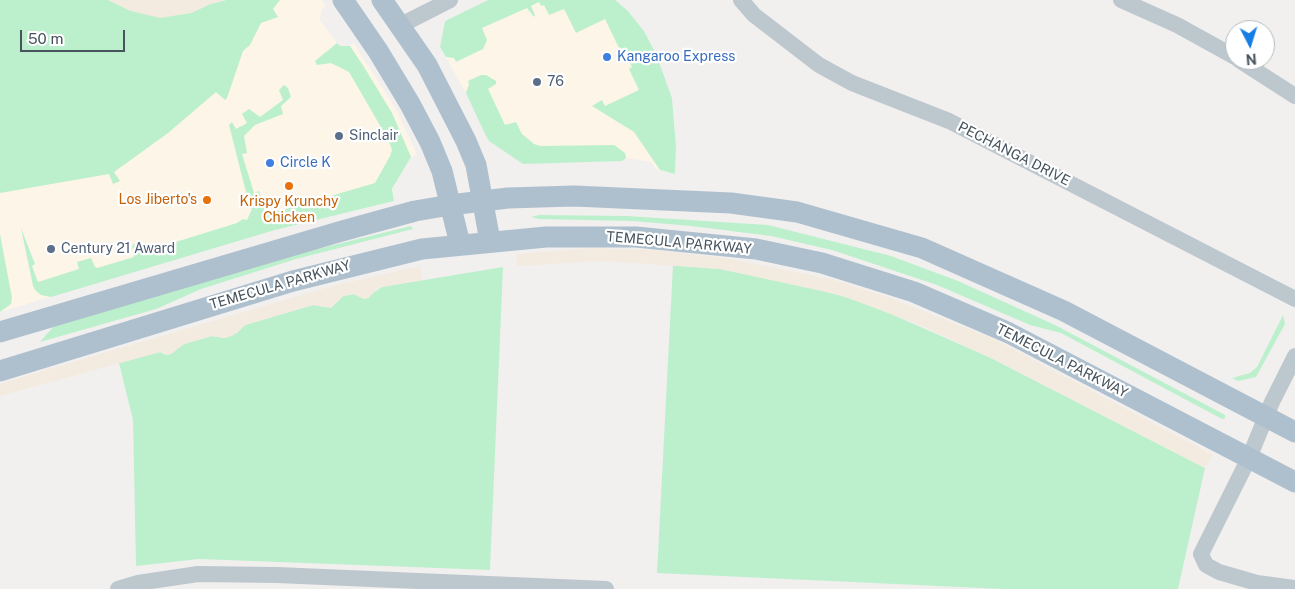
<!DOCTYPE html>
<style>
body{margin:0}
#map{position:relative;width:1295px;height:589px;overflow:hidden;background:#f2efef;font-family:"Public Sans",sans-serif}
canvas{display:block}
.north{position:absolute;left:1225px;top:20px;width:50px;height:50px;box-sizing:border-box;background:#fff;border:1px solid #b5bbbe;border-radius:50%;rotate:175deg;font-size:14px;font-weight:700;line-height:20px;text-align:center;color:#47545d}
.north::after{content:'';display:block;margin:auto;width:18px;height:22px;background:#167ee5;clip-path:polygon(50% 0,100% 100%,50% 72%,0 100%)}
.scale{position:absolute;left:20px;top:30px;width:105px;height:22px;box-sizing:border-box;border:2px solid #47545d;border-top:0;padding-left:6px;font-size:15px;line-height:18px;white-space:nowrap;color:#47545d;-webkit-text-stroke:4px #fff;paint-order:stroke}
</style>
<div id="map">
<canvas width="1295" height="589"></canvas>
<div class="north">N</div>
<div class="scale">50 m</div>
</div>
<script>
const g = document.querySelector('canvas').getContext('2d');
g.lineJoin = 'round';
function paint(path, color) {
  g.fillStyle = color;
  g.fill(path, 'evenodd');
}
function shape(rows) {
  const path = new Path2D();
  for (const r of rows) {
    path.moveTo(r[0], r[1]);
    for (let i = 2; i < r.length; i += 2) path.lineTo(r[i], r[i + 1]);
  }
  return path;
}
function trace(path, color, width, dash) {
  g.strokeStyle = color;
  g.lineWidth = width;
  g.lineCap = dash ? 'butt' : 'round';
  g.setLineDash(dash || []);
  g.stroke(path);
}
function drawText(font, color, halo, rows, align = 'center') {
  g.font = font + ' "Public Sans",sans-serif';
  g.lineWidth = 4.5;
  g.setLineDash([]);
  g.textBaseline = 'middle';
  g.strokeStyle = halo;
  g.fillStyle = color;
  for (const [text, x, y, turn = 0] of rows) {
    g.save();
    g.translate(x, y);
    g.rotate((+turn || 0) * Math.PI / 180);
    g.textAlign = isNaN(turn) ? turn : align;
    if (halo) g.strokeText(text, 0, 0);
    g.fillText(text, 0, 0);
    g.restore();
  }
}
const commercial = shape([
 [240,0,321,0,326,6,321,10,320,20,339,46,350,46,354,44,397,111,417,155,411,157,393,189,394,201,275,230,0,312,0,176],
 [488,0,615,0,628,11,644,31,656,54,672,98,676,147,675,174,656,169,651,162,626,158,622,161,607,161,485,134,476,111,440,47,445,21]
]);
const green = shape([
 [0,0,108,0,131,11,191,13,210,4,226,0,280,0,273,9,278,17,261,23,250,45,243,51,227,98,225,100,216,92,168,133,114,172,120,181,113,184,109,174,0,193],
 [488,0,615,0,628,11,644,31,656,54,672,98,676,147,675,174,660,170,634,132,592,106,602,100,605,106,639,90,629,69,632,67,623,48,620,50,605,19,576,33,564,9,549,15,544,5,541,6,539,2,531,6,535,15,534,17,527,8,482,28,487,40,483,49,456,62,454,58,446,57,440,47,445,21],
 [337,43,340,46,350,46,364,67,392,113,411,157,392,189,394,201,275,230,51,297,41,295,36,291,33,286,21,228,35,264,32,266,38,282,79,269,77,262,91,258,95,267,97,268,134,257,132,246,134,244,166,245,237,223,243,219,247,220,252,209,247,206,248,200,229,125,232,122,236,129,247,123,242,114,249,109,260,117,283,100,279,90,284,85,288,88,291,97,281,106,283,114,255,125,244,136,247,153,242,154,254,193,259,191,264,207,268,210,279,211,375,183,390,156,392,150,389,141,349,72,331,63,317,65,315,61],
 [481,75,486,75,496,81,496,84,488,89,505,125,516,122,522,134,534,144,540,146,614,145,625,153,626,158,622,161,523,164,489,141,485,134,466,93,469,84,468,81],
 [539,215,627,216,768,225,891,256,958,281,1055,325,1225,415,1225,418,1222,419,1061,333,1030,325,937,285,832,250,771,236,691,226,633,221,539,219,531,217],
 [411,226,413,229,296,259,201,289,156,309,40,342,53,327,293,255],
 [0,234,12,298,11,304,0,312],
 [673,265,720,269,813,288,866,303,991,358,1205,468,1178,589,1003,589,657,573],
 [503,267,490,570,199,559,136,566,133,420,119,363,160,352,166,355,184,344,212,336,224,338,237,333,245,325,313,305,325,307,335,304,343,296,354,294,364,299,382,287],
 [1283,315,1285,324,1256,377,1238,381,1232,378,1250,373,1257,367]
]);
const sand = shape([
 [109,0,226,0,210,4,191,13,160,18,131,11],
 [591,248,653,250,726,258,834,280,890,298,994,339,1213,455,1205,468,991,358,920,325,840,295,720,269,603,261,517,266,516,254],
 [420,266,422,280,381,287,376,289,369,298,364,299,354,294,343,296,331,308,313,305,245,325,232,336,224,338,212,336,184,344,170,355,160,352,0,396,0,384,39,372,332,286]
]);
const minor = shape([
 [741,0,754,15,819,65,852,83,949,121,1295,299],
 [1121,0,1177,25,1235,57],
 [401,25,450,0],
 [1239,60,1295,96],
 [1295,356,1272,402,1249,458,1201,554,1206,565,1219,572,1257,583,1295,588],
 [118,589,138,583,198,574,277,575,606,589]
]);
const major = shape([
 [343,0,378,51,410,104,430,142,442,171,460,244],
 [382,0,427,65,466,141,476,165,490,241],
 [0,332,342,231,415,211,450,205,508,198,574,196,731,203,797,212,922,248,1064,311,1295,432],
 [0,371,293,281,422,249,546,237,636,237,756,249,822,263,914,292,1009,333,1295,482]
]);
const markers = [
 [607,57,5,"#3f7fe0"],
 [537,82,5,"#5c6f8a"],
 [339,136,5,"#5c6f8a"],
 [270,163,5,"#3f7fe0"],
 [289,186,5,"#e8710a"],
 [207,200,5,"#e8710a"],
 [51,249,5,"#5c6f8a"]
];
const shopNames = [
 ["Kangaroo Express",617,57],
 ["Circle K",280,163]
];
const serviceNames = [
 ["76",547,82],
 ["Sinclair",349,136],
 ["Century 21 Award",61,249]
];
const streetNames = [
 ["PECHANGA DRIVE",1014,154,27],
 ["TEMECULA PARKWAY",679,243,5],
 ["TEMECULA PARKWAY",280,285,-16],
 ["TEMECULA PARKWAY",1062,361,27]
];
const foodNames = [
 ["Los Jiberto's",197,200],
 ["Krispy Krunchy",289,202,"center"],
 ["Chicken",289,218,"center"]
];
paint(commercial, '#fcf5e8');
paint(green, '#bcf0cd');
paint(sand, '#f3ebdf');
trace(minor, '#bdc7ce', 16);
trace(major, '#aec0ce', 21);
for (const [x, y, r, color] of markers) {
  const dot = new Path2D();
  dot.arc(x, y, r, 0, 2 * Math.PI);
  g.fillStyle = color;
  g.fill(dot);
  trace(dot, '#fff', 2);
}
drawText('14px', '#366cbe', '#fff', shopNames, 'left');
drawText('14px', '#4e5e75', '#fff', serviceNames, 'left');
drawText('14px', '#47545d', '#fff', streetNames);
drawText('14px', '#c56008', '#fff', foodNames, 'right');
</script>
